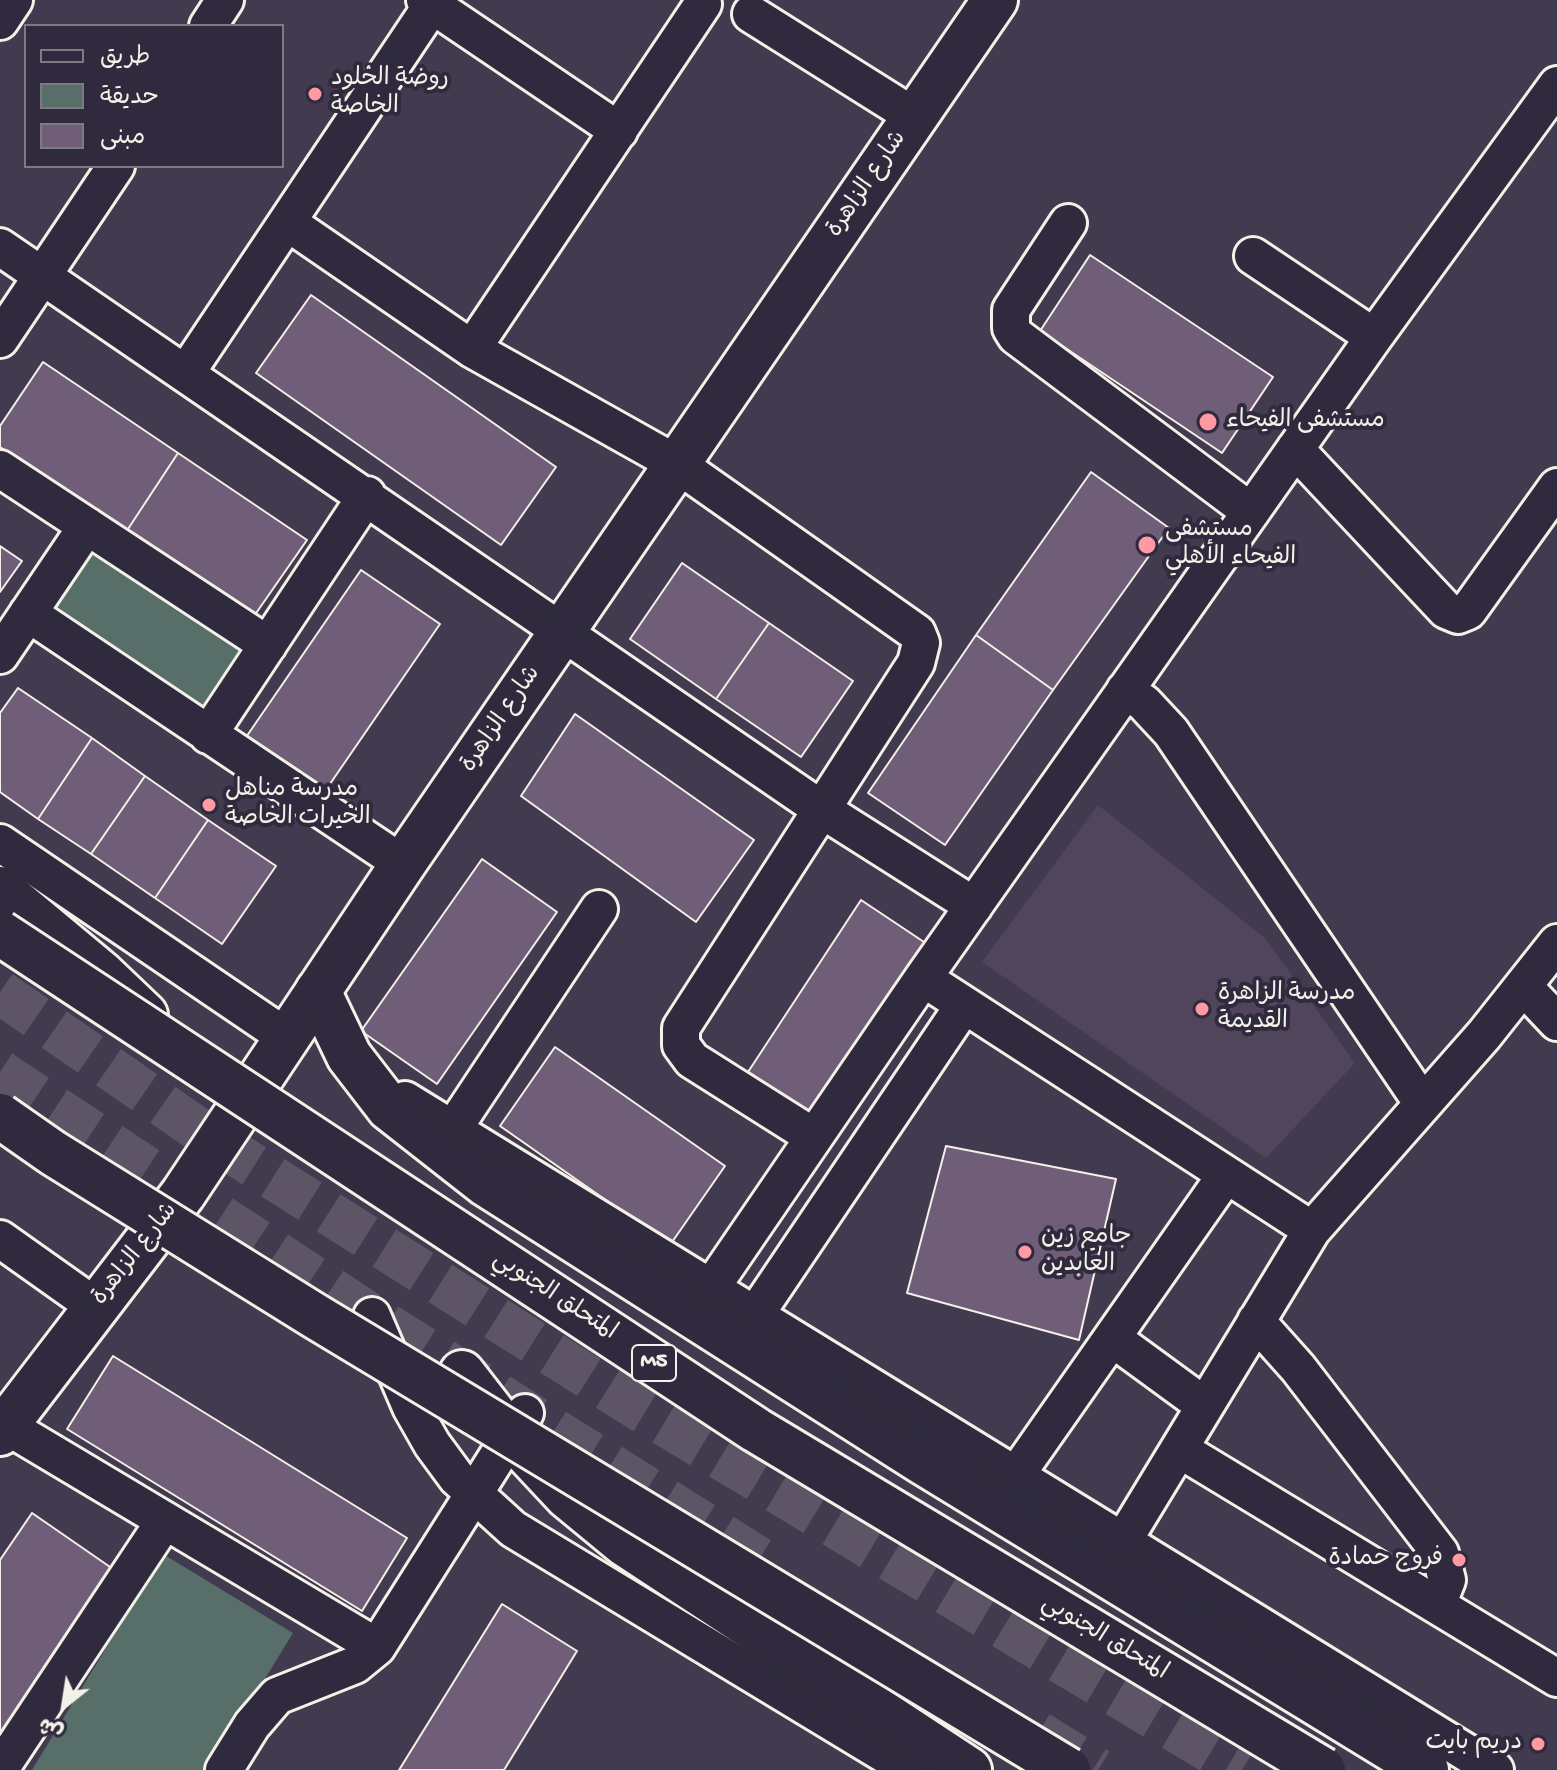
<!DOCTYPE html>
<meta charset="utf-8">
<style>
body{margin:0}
#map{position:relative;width:1557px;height:1770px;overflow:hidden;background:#423a4f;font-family:"Gochi Hand","Playpen Sans Arabic",sans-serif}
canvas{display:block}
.legend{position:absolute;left:24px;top:24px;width:260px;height:144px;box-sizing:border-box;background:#2f2a3d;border:2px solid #7e7a81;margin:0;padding:10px 14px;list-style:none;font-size:24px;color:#f4f1e8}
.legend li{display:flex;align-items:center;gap:16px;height:40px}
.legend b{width:40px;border:2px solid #7e7a81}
.north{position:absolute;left:24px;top:1666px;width:80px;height:80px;-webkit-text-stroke:6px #2f2a3d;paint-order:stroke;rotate:210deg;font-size:22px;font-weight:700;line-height:32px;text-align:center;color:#f4f1e8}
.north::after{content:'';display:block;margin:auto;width:28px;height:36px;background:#f4f1e8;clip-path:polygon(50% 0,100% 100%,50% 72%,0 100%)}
</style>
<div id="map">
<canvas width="1557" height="1770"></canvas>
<ul class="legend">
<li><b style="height:10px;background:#2f2a3d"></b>طريق</li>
<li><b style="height:22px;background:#586e69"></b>حديقة</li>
<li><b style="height:22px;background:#705e78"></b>مبنى</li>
</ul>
<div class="north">ش</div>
</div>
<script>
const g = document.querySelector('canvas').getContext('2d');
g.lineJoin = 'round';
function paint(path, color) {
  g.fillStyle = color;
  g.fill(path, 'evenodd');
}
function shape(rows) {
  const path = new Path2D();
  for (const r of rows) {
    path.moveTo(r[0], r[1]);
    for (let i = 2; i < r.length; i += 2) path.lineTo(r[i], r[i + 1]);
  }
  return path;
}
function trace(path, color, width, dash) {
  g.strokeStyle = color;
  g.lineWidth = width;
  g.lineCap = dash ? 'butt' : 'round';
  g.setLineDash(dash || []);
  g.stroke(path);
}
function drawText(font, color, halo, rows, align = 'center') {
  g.font = font + ' "Gochi Hand","Playpen Sans Arabic",sans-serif';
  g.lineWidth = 8;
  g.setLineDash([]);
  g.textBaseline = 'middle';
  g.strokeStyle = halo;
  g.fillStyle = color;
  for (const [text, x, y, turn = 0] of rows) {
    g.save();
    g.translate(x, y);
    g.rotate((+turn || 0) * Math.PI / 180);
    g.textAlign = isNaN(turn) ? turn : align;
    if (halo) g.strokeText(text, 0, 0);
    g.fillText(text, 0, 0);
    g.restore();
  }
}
const built = shape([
 [1098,805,1265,938,1355,1063,1266,1158,982,962]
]);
const green = shape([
 [98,546,251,648,206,716,53,614],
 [163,1554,293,1633,209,1770,32,1770]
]);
const building = shape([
 [1090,255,1273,377,1222,453,1040,331,1090,255],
 [311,295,556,467,501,545,256,373,311,295],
 [43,362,178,453,126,532,0,447,0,426,43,362],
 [178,453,307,540,252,619,126,532,178,453],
 [1091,472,1169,528,1053,690,976,635,1091,472],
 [0,546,22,561,0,592,0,546],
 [682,563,769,623,716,699,630,639,682,563],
 [361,570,440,624,321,797,242,743,361,570],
 [769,623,853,681,801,757,716,699,769,623],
 [976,635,1053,690,945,845,868,793,976,635],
 [18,688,92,738,38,819,0,792,0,713,18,688],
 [575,714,754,840,696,922,521,796,575,714],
 [92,738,145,776,91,854,38,819,92,738],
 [145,776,208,820,155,898,91,854,145,776],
 [208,820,276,866,222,944,155,898,208,820],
 [482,859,557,912,437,1084,361,1031,482,859],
 [861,900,927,944,814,1116,748,1072,861,900],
 [555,1047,725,1166,670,1245,500,1126,555,1047],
 [946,1146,1116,1179,1079,1340,907,1293,946,1146],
 [113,1356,407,1538,362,1611,67,1429,113,1356],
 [32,1513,113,1569,0,1734,0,1560,32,1513],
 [502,1604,577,1651,504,1770,399,1770,502,1604]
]);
const majorTunnel = shape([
 [0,992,218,1143,636,1407,1242,1770],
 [0,1072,372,1316,769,1565],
 [1038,1733,1098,1770]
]);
const minor = shape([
 [425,0,619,131],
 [751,14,915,117],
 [0,21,14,0],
 [208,26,225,0],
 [287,222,472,349,677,464,917,633,921,643,916,663,681,1028,681,1045,692,1060,814,1137],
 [1068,223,1011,310,1011,328,1016,336,1251,512],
 [0,247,821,809,974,906],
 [1253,256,1374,337],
 [0,339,116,166],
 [472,349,703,4],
 [186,373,432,5],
 [1295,449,1446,610,1458,615,1468,611,1557,487],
 [0,469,268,645],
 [28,613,403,864],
 [0,655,87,526],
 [1125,690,1144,703,1171,732,1423,1104],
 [208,735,367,495],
 [0,843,286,1037],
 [923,978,1312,1230],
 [1524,987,1557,1022],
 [405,1100,1495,1770],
 [453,1129,599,909],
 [0,1239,96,1307],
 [711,1288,923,978,1374,337,1557,85],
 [755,1315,964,1005],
 [372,1316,411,1407,432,1444,457,1478,513,1529,911,1770],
 [1256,1321,1298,1368,1440,1553,1447,1580,1437,1605],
 [1112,1338,1205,1406],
 [0,1422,377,1647],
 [1179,1449,1557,1678],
 [1016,1475,1226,1175],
 [1123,1541,1312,1230,1484,1035,1557,943],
 [0,1769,164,1522],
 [224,1770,252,1725,277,1696,355,1665,377,1647,525,1413]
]);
const major = shape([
 [0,1433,183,1194,403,864,995,0]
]);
const highway = shape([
 [0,889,102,974,145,1015],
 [318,991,349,1056,389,1108,486,1184,921,1461,1426,1770],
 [462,1373,510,1435,567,1496,624,1543,969,1770]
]);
const highwayBridge = shape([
 [0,933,756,1430,1323,1770],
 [0,1116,53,1153,315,1316,1068,1770]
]);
const markers = [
 [315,94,8,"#ff9aa2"],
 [1208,422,10,"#ff9aa2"],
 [1147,545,10,"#ff9aa2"],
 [209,805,8,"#ff9aa2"],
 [1202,1009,8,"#ff9aa2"],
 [1025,1252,8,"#ff9aa2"],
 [1459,1560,8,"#ff9aa2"],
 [1538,1744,8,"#ff9aa2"]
];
const shields = [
 [654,1363,44]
];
const shieldNames = [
 ["M5",654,1363]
];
const poiNames = [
 ["روضة الخلود",331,80],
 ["الخاصة",331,108],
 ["مستشفى الفيحاء",1226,422],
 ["مستشفى",1165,531],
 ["الفيحاء الأهلي",1165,559],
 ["مدرسة مناهل",225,791],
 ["الخيرات الخاصة",225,819],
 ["مدرسة الزاهرة",1218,995],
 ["القديمة",1218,1023],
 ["جامع زين",1041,1238],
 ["العابدين",1041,1266],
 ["فروج حمادة",1443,1560,"right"],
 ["دريم بايت",1522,1744,"right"]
];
const streetNames = [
 ["شارع الزاهرة",868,185,-56],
 ["شارع الزاهرة",502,720,-56],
 ["شارع الزاهرة",136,1255,-52],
 ["المتحلق الجنوبي",554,1297,33],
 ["المتحلق الجنوبي",1104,1639,31]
];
paint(built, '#50455b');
paint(green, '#586e69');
paint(building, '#705e78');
trace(building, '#f4f1e8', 2);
trace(majorTunnel, '#5d5566', 44, [44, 22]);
trace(minor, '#f4f1e8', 42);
trace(major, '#f4f1e8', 50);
trace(highway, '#f4f1e8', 50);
trace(minor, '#2f2a3d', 36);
trace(major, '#2f2a3d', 44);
trace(highway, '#2f2a3d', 44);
trace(highwayBridge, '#f4f1e8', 50, []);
trace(highwayBridge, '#2f2a3d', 44);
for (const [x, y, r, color] of markers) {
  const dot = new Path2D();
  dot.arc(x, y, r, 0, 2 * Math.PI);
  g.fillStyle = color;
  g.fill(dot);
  trace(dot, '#2f2a3d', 3);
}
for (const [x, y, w] of shields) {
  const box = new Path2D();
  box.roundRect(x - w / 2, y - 18, w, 36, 6);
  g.fillStyle = '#2f2a3d';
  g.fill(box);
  trace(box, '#f4f1e8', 2);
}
drawText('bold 22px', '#f4f1e8', null, shieldNames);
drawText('24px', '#f4f1e8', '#2f2a3d', poiNames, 'left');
drawText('24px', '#f4f1e8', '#2f2a3d', streetNames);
</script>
